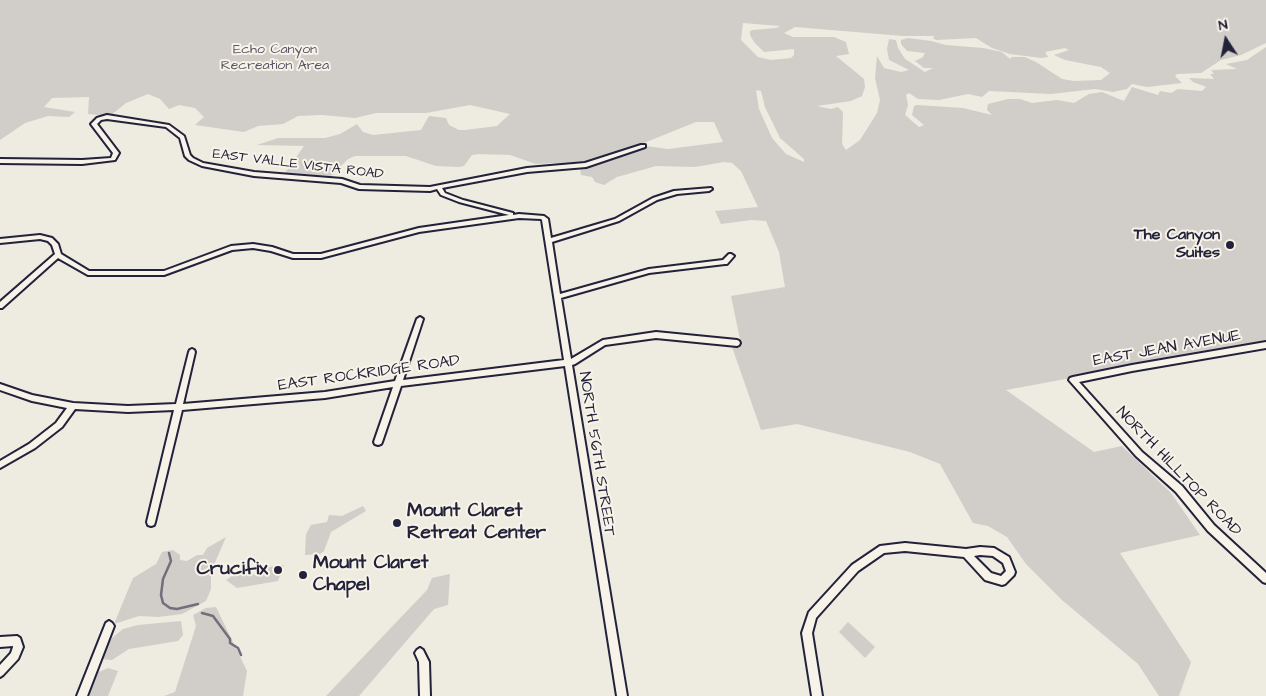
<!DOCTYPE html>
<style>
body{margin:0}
#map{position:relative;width:1266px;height:696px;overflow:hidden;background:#eeebe1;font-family:"Architects Daughter",sans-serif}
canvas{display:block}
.north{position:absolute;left:1201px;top:15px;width:50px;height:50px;-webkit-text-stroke:4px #f7f3e8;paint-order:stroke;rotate:349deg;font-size:14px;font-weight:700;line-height:20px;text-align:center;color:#22223b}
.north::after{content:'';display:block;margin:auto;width:18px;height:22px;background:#22223b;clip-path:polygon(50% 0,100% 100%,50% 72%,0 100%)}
</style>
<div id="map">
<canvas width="1266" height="696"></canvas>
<div class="north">N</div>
</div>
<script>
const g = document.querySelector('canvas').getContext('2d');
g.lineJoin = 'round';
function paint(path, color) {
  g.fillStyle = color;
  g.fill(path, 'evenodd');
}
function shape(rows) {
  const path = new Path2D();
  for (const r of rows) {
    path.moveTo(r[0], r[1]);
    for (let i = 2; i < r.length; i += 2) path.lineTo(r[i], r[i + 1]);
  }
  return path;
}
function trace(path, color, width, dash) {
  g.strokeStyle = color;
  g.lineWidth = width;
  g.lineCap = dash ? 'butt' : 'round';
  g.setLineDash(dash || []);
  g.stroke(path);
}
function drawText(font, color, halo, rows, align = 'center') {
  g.font = font + ' "Architects Daughter",sans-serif';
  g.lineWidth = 4;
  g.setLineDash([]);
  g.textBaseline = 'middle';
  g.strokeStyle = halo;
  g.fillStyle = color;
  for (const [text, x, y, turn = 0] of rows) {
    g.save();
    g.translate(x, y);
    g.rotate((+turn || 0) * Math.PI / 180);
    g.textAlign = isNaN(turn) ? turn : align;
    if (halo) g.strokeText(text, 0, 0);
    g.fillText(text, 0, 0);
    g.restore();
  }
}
const green = shape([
 [0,0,1266,0,1266,43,1241,55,1221,60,1201,73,1177,74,1175,76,1182,83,1147,87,1132,84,1127,89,1113,92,1095,89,1051,94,989,91,982,97,968,94,939,100,918,99,909,93,906,95,908,105,905,115,919,127,924,125,912,115,914,106,917,105,963,108,992,115,987,110,988,104,1008,99,1020,99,1032,103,1057,100,1074,103,1089,94,1102,92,1124,101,1132,87,1158,95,1160,91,1171,93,1178,89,1202,91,1206,87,1193,82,1189,78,1214,79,1210,74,1214,74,1211,70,1237,69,1226,64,1247,60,1266,47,1266,342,1006,390,1094,452,1122,446,1171,493,1200,535,1120,553,1191,662,1179,696,1159,696,1138,664,1062,600,1026,564,1007,537,988,526,973,523,940,464,910,452,797,424,761,430,731,344,741,344,731,296,785,287,779,252,766,221,752,220,721,224,715,211,758,207,741,171,732,163,724,162,695,167,656,166,617,177,604,185,595,182,592,177,581,175,580,167,646,146,668,149,723,142,714,122,696,122,624,151,580,164,562,166,554,163,536,164,510,155,479,154,472,155,464,166,459,167,436,166,406,156,355,156,348,159,331,176,285,173,304,146,257,145,278,138,325,138,340,134,357,124,363,132,373,135,421,130,429,116,446,118,449,125,459,130,465,130,497,126,510,114,470,105,426,113,376,113,355,118,322,115,298,116,283,124,258,126,244,132,195,125,204,117,195,108,179,105,169,109,160,99,148,94,126,103,110,116,88,114,89,97,52,98,44,107,75,112,69,117,48,116,25,123,0,140],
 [743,23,780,26,776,28,753,30,750,31,750,35,754,42,764,52,794,49,794,55,791,58,771,60,758,57,741,40],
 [795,27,903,36,934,36,933,38,936,40,976,38,992,48,1010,54,1041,58,1048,57,1045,52,1065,48,1069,50,1054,55,1065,60,1101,67,1110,73,1101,80,1074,81,1062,79,1036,62,1025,57,1012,57,1010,59,1002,52,983,48,946,45,931,41,908,38,901,40,901,44,907,51,925,53,923,57,915,61,924,68,933,68,925,72,905,59,898,48,896,40,889,39,887,49,889,60,909,70,901,72,884,68,877,56,875,78,880,100,877,113,860,140,846,150,842,144,843,112,838,107,831,109,817,106,851,101,862,96,865,87,864,79,836,56,849,54,846,42,834,37,793,37,784,33],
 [756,90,761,91,765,107,780,138,804,159,804,162,786,154,772,138,759,109],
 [363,506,366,511,331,532,324,551,320,554,305,555,306,534,311,525,327,522,329,515,342,516],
 [226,537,211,572,211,589,206,601,182,614,158,617,139,616,114,624,133,578,156,564,162,552,173,550,180,555,180,560,187,561,197,555,203,555,207,548],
 [284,565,278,581,237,588,226,580,238,572,253,570,252,574,255,575,259,568],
 [450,574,448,605,434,609,359,696,326,696,427,590,432,578],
 [216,607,247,671,243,696,164,696,175,692,196,626,193,615,206,608],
 [181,621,183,635,178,641,129,649,112,660,101,659,106,643,123,629,138,625],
 [848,622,875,647,865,658,839,632],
 [108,668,118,671,108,696,86,696,94,674]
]);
const stream = shape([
 [169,553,171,561,163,579,161,595,163,603,170,608,177,609,198,604],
 [202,613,213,616,230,639,230,643,238,648,241,655]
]);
const minor = shape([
 [107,115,169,125,184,136,190,155,193,158,203,163,254,172,342,179,360,185,430,187,527,168,585,163,641,145,645,145,645,147,586,167,527,172,442,188,445,193,463,200,513,213,513,215,519,214,544,216,548,219,551,238,615,219,653,198,674,191,711,188,712,189,709,191,677,194,657,200,619,221,552,242,560,294,649,269,723,260,729,254,731,254,734,256,727,264,725,264,649,273,561,298,571,359,603,340,656,332,737,340,739,341,740,343,739,345,737,346,656,338,605,345,575,364,572,365,627,696,617,696,565,366,401,386,382,442,381,444,378,445,375,444,374,442,393,387,325,398,182,410,155,522,154,525,151,526,148,525,147,522,174,410,128,412,75,409,62,427,35,448,0,468,0,461,29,444,56,423,67,408,32,401,0,390,0,384,32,395,73,403,128,406,176,404,189,352,190,350,192,349,194,350,195,352,183,404,325,392,395,381,417,319,420,317,423,319,403,380,564,360,542,220,541,219,519,218,419,232,321,258,293,258,271,251,253,248,232,250,164,275,88,275,58,258,2,308,0,308,0,302,55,254,52,245,48,241,40,239,0,243,0,239,40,235,52,238,58,244,61,254,89,271,164,271,231,246,253,244,272,247,293,254,321,254,419,228,509,215,459,202,441,195,437,189,430,191,359,189,341,183,254,176,202,166,189,160,185,156,180,138,166,127,107,119,101,120,97,124,119,153,115,160,82,164,0,163,0,159,82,160,111,158,113,153,91,124,97,118,107,115],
 [1266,342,1266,348,1132,371,1079,382,1142,452,1182,486,1214,525,1266,573,1266,583,1263,582,1208,531,1176,492,1136,456,1069,380,1070,378,1073,377,1132,365,1266,342],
 [905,543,966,549,980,547,994,548,1009,557,1015,572,1014,575,1005,584,1002,585,985,580,964,557,905,551,884,553,858,571,816,618,812,633,822,696,812,696,802,633,809,612,852,565,880,546,905,543],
 [980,555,993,556,1003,563,1006,571,1001,576,991,573,974,556,980,555],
 [109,621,112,623,114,626,87,696,77,696,106,623,109,621],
 [17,636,20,638,23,647,18,659,3,675,0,677,0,665,11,653,13,647,13,646,0,647,0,637,17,636],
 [420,648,423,650,429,662,430,696,420,696,419,662,415,653,417,650,420,648]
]);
const markers = [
 [1230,245,5,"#22223b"],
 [397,523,5,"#22223b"],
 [278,570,5,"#22223b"],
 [303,575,5,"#22223b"]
];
const farParknames = [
 ["Echo Canyon",275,50],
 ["Recreation Area",275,66]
];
const farStreetnames = [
 ["EAST VALLE VISTA ROAD",298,165,7]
];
const poiNames = [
 ["The Canyon",1220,236],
 ["Suites",1220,254]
];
const streetNames = [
 ["EAST JEAN AVENUE",1167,349,-10],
 ["EAST ROCKRIDGE ROAD",369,374,-8],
 ["NORTH 56TH STREET",596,454,81],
 ["NORTH HILLTOP ROAD",1178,472,46]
];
const nearPoinames = [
 ["Mount Claret",407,512],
 ["Retreat Center",407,534],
 ["Mount Claret",313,564],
 ["Chapel",313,586],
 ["Crucifix",268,570,"right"]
];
paint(green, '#d1cdc9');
trace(stream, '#716f7b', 2.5);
trace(minor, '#22223b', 4);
paint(minor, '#f7f3e8');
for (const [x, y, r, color] of markers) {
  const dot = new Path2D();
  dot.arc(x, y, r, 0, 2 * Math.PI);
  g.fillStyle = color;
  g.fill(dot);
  trace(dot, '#f7f3e8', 2);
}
drawText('14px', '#575566', '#f7f3e8', farParknames);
drawText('14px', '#22223b', '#f7f3e8', farStreetnames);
drawText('bold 16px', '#22223b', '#f7f3e8', poiNames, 'right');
drawText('16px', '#22223b', '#f7f3e8', streetNames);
drawText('bold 19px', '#22223b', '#f7f3e8', nearPoinames, 'left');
</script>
